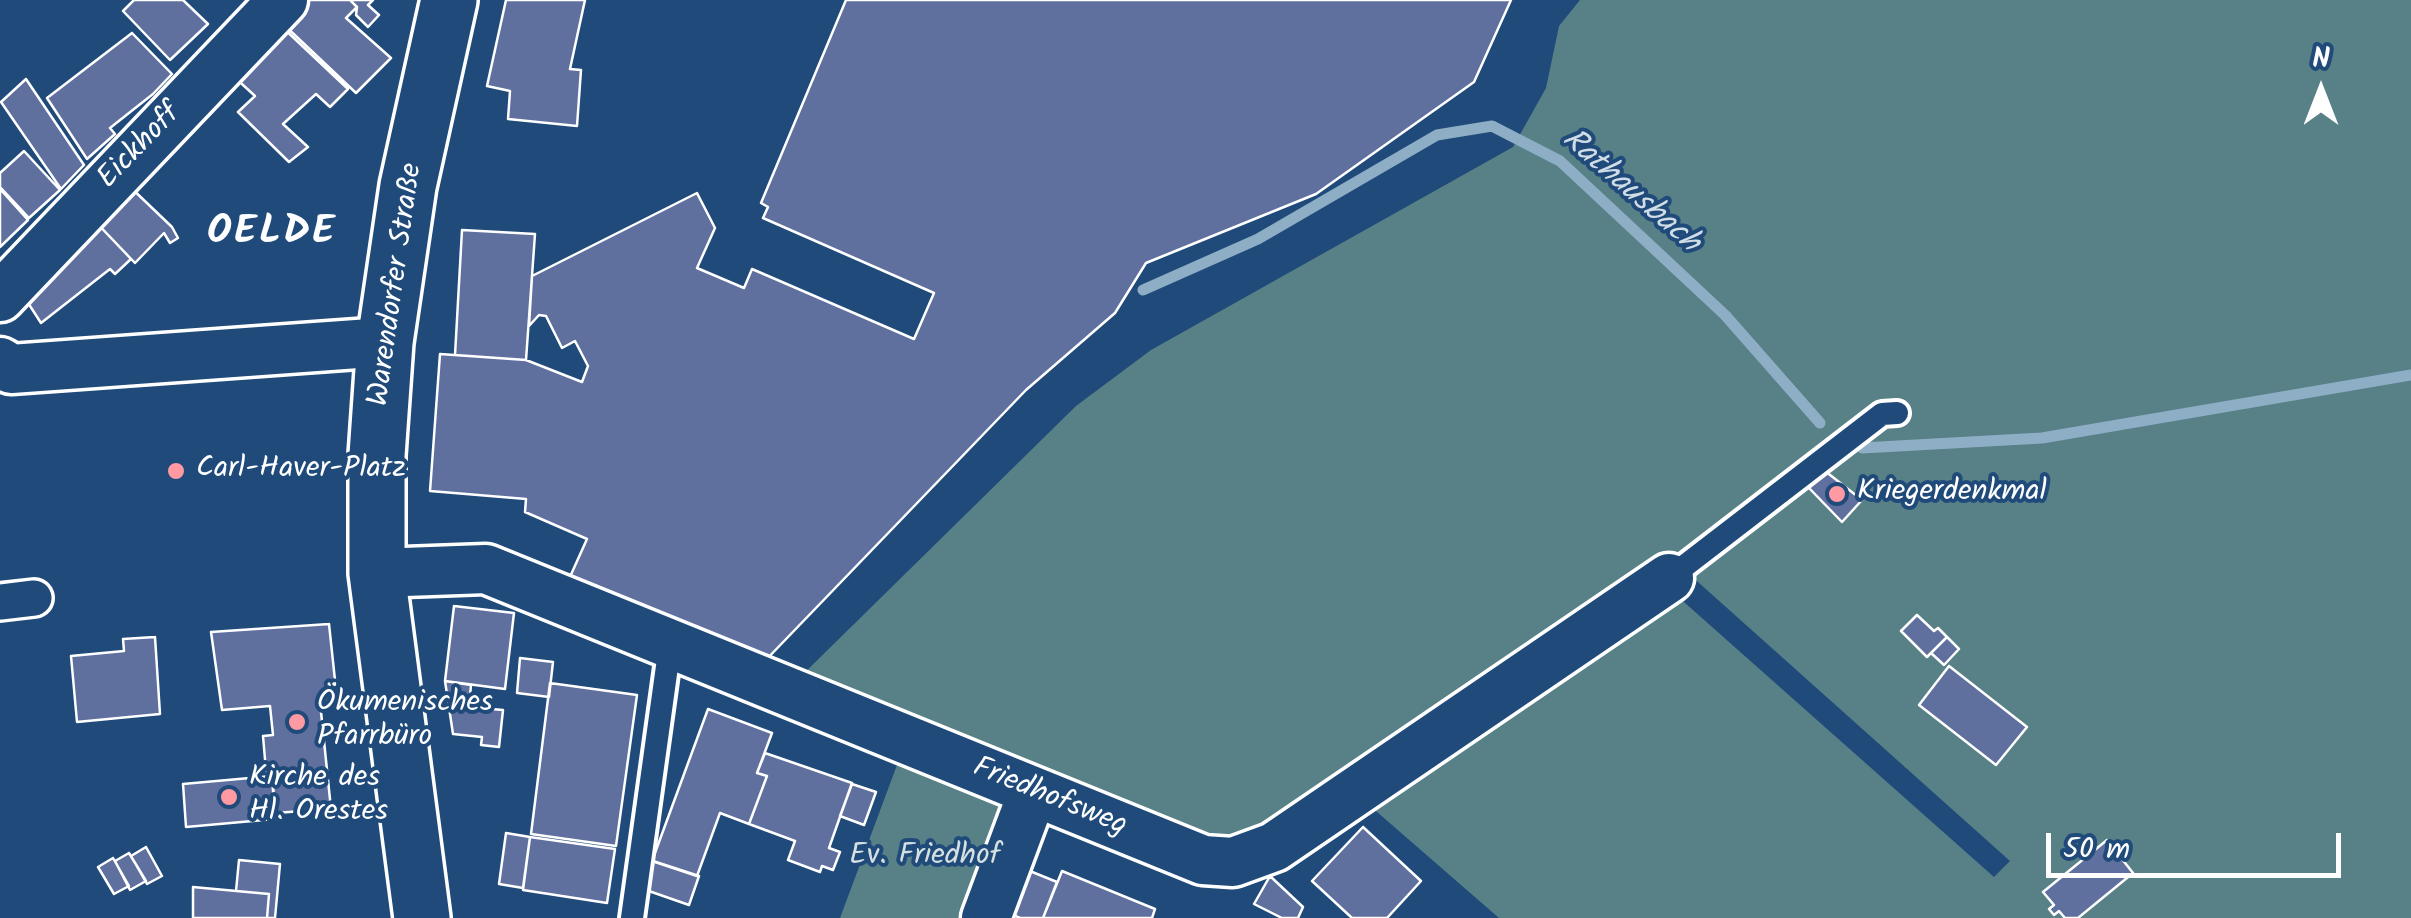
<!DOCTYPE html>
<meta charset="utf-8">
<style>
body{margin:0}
#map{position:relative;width:2411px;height:918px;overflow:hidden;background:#1f4a7a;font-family:Kalam,sans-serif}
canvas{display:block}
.north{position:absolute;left:2271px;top:40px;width:100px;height:100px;-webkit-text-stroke:8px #1f4a7a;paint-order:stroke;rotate:0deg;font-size:28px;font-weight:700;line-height:40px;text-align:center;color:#fff}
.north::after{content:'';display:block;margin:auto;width:35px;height:45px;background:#fff;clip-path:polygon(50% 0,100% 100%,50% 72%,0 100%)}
.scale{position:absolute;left:2046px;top:833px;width:295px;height:45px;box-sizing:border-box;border:5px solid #fff;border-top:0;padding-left:12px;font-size:30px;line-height:35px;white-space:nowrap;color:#fff;-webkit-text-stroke:8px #1f4a7a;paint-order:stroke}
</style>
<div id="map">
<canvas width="2411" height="918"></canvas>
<div class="north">N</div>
<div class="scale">50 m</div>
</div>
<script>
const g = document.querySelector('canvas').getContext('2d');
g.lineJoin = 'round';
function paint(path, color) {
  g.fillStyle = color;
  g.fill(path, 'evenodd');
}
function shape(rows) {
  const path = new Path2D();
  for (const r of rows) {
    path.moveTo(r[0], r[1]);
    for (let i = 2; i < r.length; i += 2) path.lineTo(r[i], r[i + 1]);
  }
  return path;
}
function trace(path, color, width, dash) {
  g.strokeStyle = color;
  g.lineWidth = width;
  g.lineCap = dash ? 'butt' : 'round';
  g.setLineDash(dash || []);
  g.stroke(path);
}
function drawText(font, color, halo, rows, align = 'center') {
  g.font = font + ' Kalam,sans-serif';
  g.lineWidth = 8;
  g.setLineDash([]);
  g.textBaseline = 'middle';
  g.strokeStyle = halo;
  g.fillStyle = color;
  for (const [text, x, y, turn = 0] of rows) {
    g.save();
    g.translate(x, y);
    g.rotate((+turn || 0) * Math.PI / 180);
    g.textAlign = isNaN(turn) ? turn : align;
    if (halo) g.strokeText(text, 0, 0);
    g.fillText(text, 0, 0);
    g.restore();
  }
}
const green = shape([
 [1580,0,2411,0,2411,918,1499,918,1369,805,1676,595,1994,877,2010,861,1670,557,1267,834,1203,845,792,685,1076,406,1151,350,1513,147,1546,88,1559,26],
 [900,757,1011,798,967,918,840,918]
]);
const stream = shape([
 [1143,290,1258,239,1437,135,1492,126,1560,161,1725,315,1820,423],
 [1862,448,2042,438,2411,375]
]);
const building = shape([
 [134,0,183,0,208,24,170,60,123,11,134,0],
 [302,0,350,0,357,7,346,18,391,58,356,93,281,22,302,0],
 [350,0,373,0,368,5,379,15,368,27,356,15,357,7,350,0],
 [506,0,585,0,570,69,581,70,577,126,508,119,510,91,487,86,506,0],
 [846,0,1511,0,1474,82,1316,194,1146,263,1115,313,1026,390,762,664,569,579,587,539,525,512,526,499,430,491,440,354,526,360,582,382,588,366,575,341,562,348,546,316,539,315,529,326,532,276,697,193,715,228,697,268,744,288,752,269,914,339,934,293,763,218,768,207,761,203,846,0],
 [279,24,348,89,330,107,316,94,283,124,308,147,289,162,238,112,255,96,231,74,279,24],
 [132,33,172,74,153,94,110,128,115,134,87,159,47,98,132,33],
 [26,79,84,165,61,189,1,102,26,79],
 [24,151,60,190,29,218,0,187,0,173,24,151],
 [126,183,172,227,178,238,170,243,164,233,135,263,92,218,126,183],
 [0,189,28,220,0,247,0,189],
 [92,218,131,259,115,274,110,269,41,323,21,292,92,218],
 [462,230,535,234,526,360,455,355,462,230],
 [1825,471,1862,500,1842,522,1809,488,1825,471],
 [454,606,514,613,505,689,445,681,454,606],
 [1917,615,1934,631,1938,628,1947,637,1927,657,1901,631,1917,615],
 [329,624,337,699,320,702,331,809,275,813,272,770,266,771,263,736,273,735,270,706,222,710,211,632,329,624],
 [155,637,160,714,77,722,71,656,124,651,123,639,155,637],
 [1947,637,1959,649,1944,665,1931,653,1947,637],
 [520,658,553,662,549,697,517,693,520,658],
 [1949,666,2027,727,1996,765,1919,705,1949,666],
 [445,681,471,685,469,707,503,710,499,747,481,745,482,737,453,734,445,681],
 [550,683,637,695,616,846,531,834,550,683],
 [708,709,772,733,757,773,767,776,749,824,720,813,697,876,652,861,708,709],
 [765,753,852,783,829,848,840,852,833,870,822,866,820,872,788,860,795,841,749,824,767,776,757,773,765,753],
 [272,776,275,819,186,827,183,784,272,776],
 [852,784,876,792,864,825,840,816,852,784],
 [1363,827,1421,881,1387,918,1352,918,1312,881,1363,827],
 [506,833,530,837,523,888,499,884,506,833],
 [530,837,615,849,607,903,523,890,530,837],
 [2107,840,2133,873,2078,918,2065,918,2059,911,2054,915,2049,909,2054,905,2043,892,2107,840],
 [146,847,162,876,147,884,131,856,146,847],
 [129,853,146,881,130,890,115,861,129,853],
 [113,858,129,886,114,894,98,867,113,858],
 [239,860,280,864,275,918,267,918,269,894,236,891,239,860],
 [653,861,699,876,689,905,646,890,653,861],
 [1015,865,1057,882,1043,918,1020,918,999,909,1015,865],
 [1062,871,1155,909,1152,918,1043,918,1062,871],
 [1270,876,1303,907,1298,918,1282,918,1254,904,1270,876],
 [193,887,269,894,267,918,193,918,193,887]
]);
const service = shape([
 [1669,578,1882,414,1897,413],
 [632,918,670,645]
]);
const pedestrian = shape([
 [0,602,34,598]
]);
const minor = shape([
 [0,297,283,0],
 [0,362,11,369,385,342],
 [377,573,486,569,1203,860,1233,862,1274,847,1669,578],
 [986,918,1033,792]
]);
const secondary = shape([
 [422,918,377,573,377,455,385,342,408,186,449,0]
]);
const markers = [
 [176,471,10,"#ff9aa2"],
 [1837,494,10,"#ff9aa2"],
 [297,722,10,"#ff9aa2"],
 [229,797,10,"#ff9aa2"]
];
const streetNames = [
 ["Eickhoff",141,148,-46],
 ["Warendorfer Straße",398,285,-82],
 ["Friedhofsweg",1049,799,22]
];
const poiNames = [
 ["Carl-Haver-Platz",196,471],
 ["Kriegerdenkmal",1857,494],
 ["Ökumenisches",317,705],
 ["Pfarrbüro",317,739],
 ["Kirche des",249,780],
 ["Hl. Orestes",249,814]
];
const parkNames = [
 ["Ev. Friedhof",925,858]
];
const waterNames = [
 ["Rathausbach",1629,193,41]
];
const districtNames = [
 ["OELDE",272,236]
];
paint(green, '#588187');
trace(stream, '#8eaec6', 11);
paint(building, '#5f709f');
trace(building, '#fff', 2.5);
trace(service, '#fff', 30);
trace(pedestrian, '#fff', 42);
trace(minor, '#fff', 55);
trace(secondary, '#fff', 62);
trace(service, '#1f4a7a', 22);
trace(pedestrian, '#1f4a7a', 35);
trace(minor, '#1f4a7a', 48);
trace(secondary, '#1f4a7a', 55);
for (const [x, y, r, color] of markers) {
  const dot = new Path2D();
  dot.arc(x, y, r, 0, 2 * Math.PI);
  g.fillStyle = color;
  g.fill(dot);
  trace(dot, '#1f4a7a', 4);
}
drawText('30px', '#fff', '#1f4a7a', streetNames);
drawText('30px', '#fff', '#1f4a7a', poiNames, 'left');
drawText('30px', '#d5e0e1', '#1f4a7a', parkNames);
drawText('italic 32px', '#d0dde7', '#1f4a7a', waterNames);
g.letterSpacing = '2.5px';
drawText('bold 40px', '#fff', '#1f4a7a', districtNames);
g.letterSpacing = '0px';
</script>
